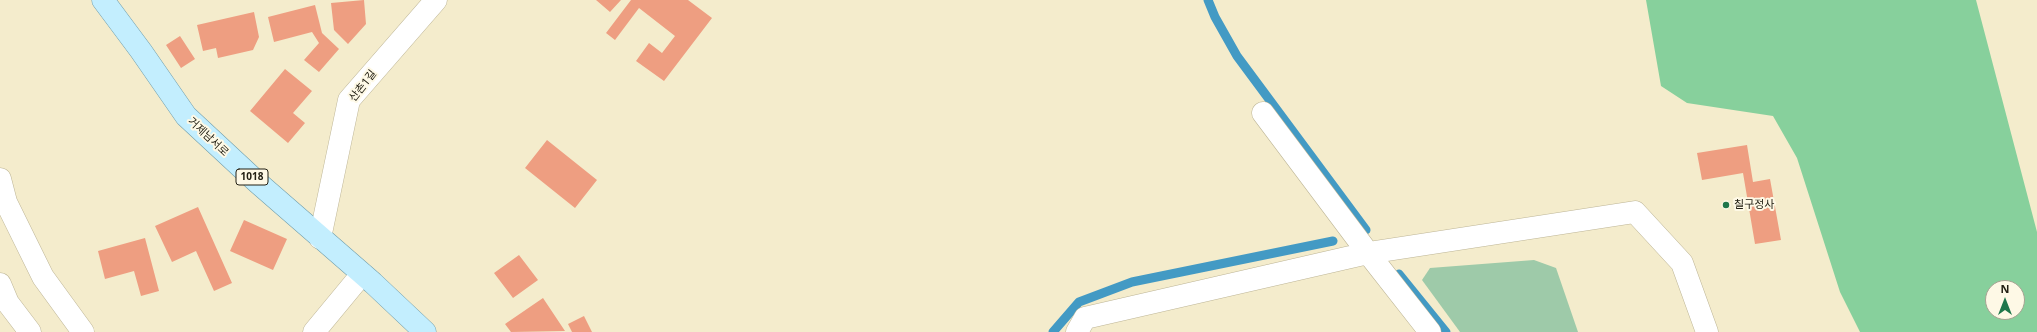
<!DOCTYPE html>
<meta charset="utf-8">
<style>
body{margin:0}
#map{position:relative;width:2037px;height:332px;overflow:hidden;background:#f4eccc;font-family:"Noto Sans",sans-serif}
canvas{display:block}
.north{position:absolute;left:1985px;top:280px;width:40px;height:40px;box-sizing:border-box;background:#fef9e6;border:1px solid #a6a292;border-radius:50%;rotate:0deg;font-size:11px;font-weight:700;line-height:16px;text-align:center;color:#232014}
.north::after{content:'';display:block;margin:auto;width:14px;height:18px;background:#1f774b;clip-path:polygon(50% 0,100% 100%,50% 72%,0 100%)}
</style>
<div id="map">
<canvas width="2037" height="332"></canvas>
<div class="north">N</div>
</div>
<script>
const g = document.querySelector('canvas').getContext('2d');
g.lineJoin = 'round';
function paint(path, color) {
  g.fillStyle = color;
  g.fill(path, 'evenodd');
}
function shape(rows) {
  const path = new Path2D();
  for (const r of rows) {
    path.moveTo(r[0], r[1]);
    for (let i = 2; i < r.length; i += 2) path.lineTo(r[i], r[i + 1]);
  }
  return path;
}
function trace(path, color, width, dash) {
  g.strokeStyle = color;
  g.lineWidth = width;
  g.lineCap = dash ? 'butt' : 'round';
  g.setLineDash(dash || []);
  g.stroke(path);
}
function drawText(font, color, halo, rows, align = 'center') {
  g.font = font + ' "Noto Sans","Noto Sans KR",sans-serif';
  g.lineWidth = 4;
  g.setLineDash([]);
  g.textBaseline = 'middle';
  g.strokeStyle = halo;
  g.fillStyle = color;
  for (const [text, x, y, turn = 0] of rows) {
    g.save();
    g.translate(x, y);
    g.rotate((+turn || 0) * Math.PI / 180);
    g.textAlign = isNaN(turn) ? turn : align;
    if (halo) g.strokeText(text, 0, 0);
    g.fillText(text, 0, 0);
    g.restore();
  }
}
const green = shape([
 [1534,260,1556,268,1578,332,1460,332,1422,280,1430,268]
]);
const forest = shape([
 [1646,0,1976,0,2037,232,2037,332,1860,332,1840,292,1797,158,1773,116,1687,103,1661,86],
 [1993,288,2017,288,2017,312,1993,312]
]);
const stream = shape([
 [1208,0,1215,17,1237,56,1366,230],
 [1399,274,1446,332],
 [1053,332,1079,302,1132,282,1333,241]
]);
const building = shape([
 [364,0,366,24,348,44,334,30,331,3],
 [596,0,621,0,610,12],
 [631,0,688,0,712,18,664,81,636,61,649,43,662,53,675,36,639,8,615,40,606,33],
 [315,5,322,33,339,49,319,72,304,60,319,43,312,32,274,42,268,17],
 [254,12,259,37,253,50,218,58,216,48,203,51,197,25],
 [180,36,195,59,181,68,166,45],
 [285,69,312,91,293,113,305,123,288,143,250,111],
 [547,140,597,180,575,208,525,168],
 [1747,145,1753,182,1770,179,1781,240,1755,244,1743,173,1702,180,1697,153],
 [198,207,232,283,214,291,196,251,172,262,155,226],
 [244,220,287,239,273,270,230,251],
 [145,238,159,291,141,296,134,271,105,279,98,251],
 [519,255,538,280,513,298,494,273],
 [543,298,565,331,511,332,505,324],
 [584,316,592,332,572,332,568,324]
]);
const minor = shape([
 [1263,113,1368,253,1430,332],
 [0,179,6,202,43,277,83,332],
 [320,238,349,100,436,0],
 [0,284,8,303,30,332],
 [314,332,362,274],
 [1077,332,1085,318,1368,253,1635,212,1682,263,1707,332]
]);
const major = shape([
 [103,0,141,51,186,116,257,182,373,283,425,332]
]);
const markers = [
 [1726,205,4,"#1f774b"]
];
const shields = [
 [252,177,32]
];
const shieldNames = [
 ["1018",252,177]
];
const streetNames = [
 ["산촌1길",363,86,-52],
 ["거제남서로",208,137,43]
];
const poiNames = [
 ["칠구정사",1734,205]
];
paint(green, '#9ecaa9');
paint(forest, '#87d09c');
trace(stream, '#439ac4', 9);
paint(building, '#ee9e81');
trace(minor, '#bdb596', 23);
trace(major, '#719eab', 23);
trace(minor, '#fff', 22);
trace(major, '#c3eefe', 22);
for (const [x, y, r, color] of markers) {
  const dot = new Path2D();
  dot.arc(x, y, r, 0, 2 * Math.PI);
  g.fillStyle = color;
  g.fill(dot);
  trace(dot, '#fef9e6', 1.5);
}
for (const [x, y, w] of shields) {
  const box = new Path2D();
  box.roundRect(x - w / 2, y - 8, w, 16, 3);
  g.fillStyle = '#fef9e6';
  g.fill(box);
  trace(box, '#232014', 1);
}
drawText('bold 10px', '#232014', null, shieldNames);
drawText('11px', '#232014', '#fef9e6', streetNames);
drawText('11px', '#232014', '#fef9e6', poiNames, 'left');
</script>
